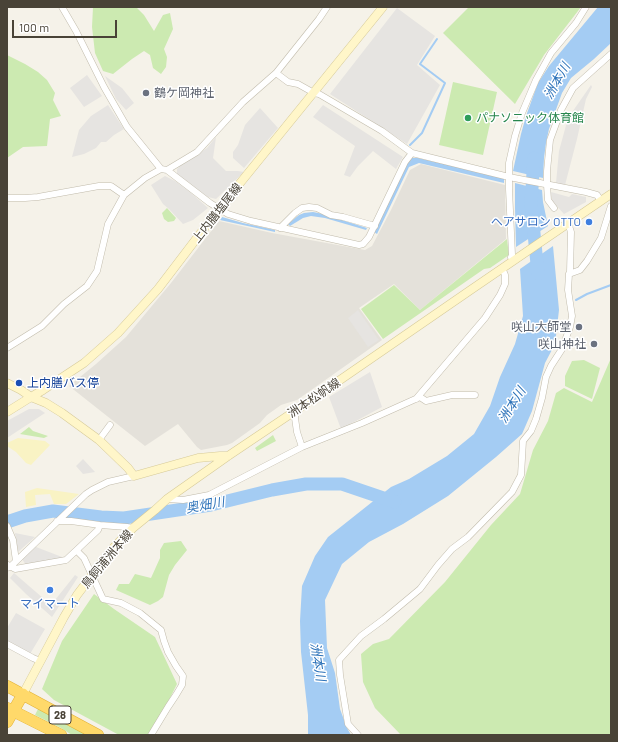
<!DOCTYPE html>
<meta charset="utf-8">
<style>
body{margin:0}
#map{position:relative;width:618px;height:742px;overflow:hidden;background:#f5f2e9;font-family:Barlow,sans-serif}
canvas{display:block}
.frame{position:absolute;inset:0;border:8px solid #494337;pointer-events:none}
.scale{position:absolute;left:12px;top:20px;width:105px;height:18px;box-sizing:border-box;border:2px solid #494337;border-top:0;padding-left:5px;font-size:12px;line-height:14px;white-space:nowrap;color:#494337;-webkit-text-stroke:3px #fff;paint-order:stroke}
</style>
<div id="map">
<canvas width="618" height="742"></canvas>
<div class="frame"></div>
<div class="scale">100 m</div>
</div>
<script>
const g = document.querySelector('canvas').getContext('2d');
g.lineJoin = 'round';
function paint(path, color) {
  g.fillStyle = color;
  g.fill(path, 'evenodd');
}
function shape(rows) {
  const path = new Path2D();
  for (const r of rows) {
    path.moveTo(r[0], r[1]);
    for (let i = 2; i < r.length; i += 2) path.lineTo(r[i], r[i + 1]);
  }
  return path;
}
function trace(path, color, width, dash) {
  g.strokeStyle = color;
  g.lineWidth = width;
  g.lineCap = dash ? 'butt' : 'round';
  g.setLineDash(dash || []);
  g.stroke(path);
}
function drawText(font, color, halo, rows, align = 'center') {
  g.font = font + ' Barlow,"Noto Sans JP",sans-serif';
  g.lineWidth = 3;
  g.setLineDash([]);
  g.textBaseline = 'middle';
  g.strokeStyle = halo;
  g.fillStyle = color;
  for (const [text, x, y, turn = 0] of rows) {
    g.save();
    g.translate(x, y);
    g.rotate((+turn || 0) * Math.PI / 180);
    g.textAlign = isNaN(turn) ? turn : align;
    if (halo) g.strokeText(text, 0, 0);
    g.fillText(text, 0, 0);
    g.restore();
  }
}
const industrial = shape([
 [421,164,505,185,506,239,420,310,394,284,359,308,382,340,297,400,281,405,267,415,260,423,232,443,227,445,201,450,197,447,178,424,145,446,69,386,96,364,126,337,171,283,219,221,272,233,365,250,372,246,391,210,410,170]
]);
const green = shape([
 [93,7,136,7,144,15,154,31,163,15,170,13,173,29,164,49,167,57,166,67,161,74,153,68,150,55,144,51,132,59,113,74,103,71,95,53,92,27],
 [469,7,581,7,544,55,515,104,443,33],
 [7,55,25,64,38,72,47,80,55,93,53,100,61,116,50,119,47,146,23,147,7,158],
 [453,82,497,92,483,155,439,145],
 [167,208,176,218,174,221,168,222,164,219,162,213],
 [507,239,509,255,490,268,484,269,383,339,361,309,394,285,420,310],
 [611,358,611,735,401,735,375,708,363,682,361,654,373,644,389,639,445,582,491,525,520,494,533,450,548,421,556,393,564,388,592,402],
 [584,360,600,368,592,399,565,386,565,376,572,361],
 [29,427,33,431,48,436,44,438,20,434],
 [273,435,276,441,257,451,255,448],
 [181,541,187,550,175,565,169,575,163,597,158,601,150,605,116,590,119,584,129,584,135,574,151,578,160,558,160,550,164,543],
 [94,594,114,609,155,637,177,684,165,708,148,735,119,735,54,700,42,689,62,641],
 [39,707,92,735,72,735,61,728,35,715]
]);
const sand = shape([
 [18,438,45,441,50,445,31,465,26,463,16,452,7,446,7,443],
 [37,488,79,494,66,504,54,504,50,494,35,495,36,505,26,507,25,492]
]);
const parking = shape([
 [397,8,435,36,417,65,440,85,407,144,330,94],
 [87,75,102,96,84,107,70,88],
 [105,76,122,88,134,103,126,110,116,99],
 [591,85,592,87,586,99,577,139,565,185,556,183,559,151,568,118],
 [108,105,124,129,114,135,106,142,101,142,96,148,84,154,72,157,79,130,91,116],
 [323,105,403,157,396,169,373,151,358,166,350,177,344,175,355,146,313,117],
 [260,108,278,128,244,168,233,158,233,152,238,145,245,125],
 [216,137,213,158,226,171,238,171,244,172,216,199,208,197,177,175,177,169,181,165,207,148],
 [165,176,175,181,190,192,208,208,193,220,183,224,169,209,163,204,151,185],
 [551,192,569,197,572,194,586,197,586,202,564,214,552,201],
 [358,310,379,340,368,347,348,318],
 [370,372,382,407,341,429,329,397],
 [29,409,39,409,45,413,7,438,7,421],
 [83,459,95,472,83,474,76,466],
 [15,533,35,537,18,552],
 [36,547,62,557,62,559,26,565,22,559],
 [14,573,51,605,75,575,78,577,52,617,26,594,10,578],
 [16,613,45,629,30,654,7,641,7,628]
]);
const water = shape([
 [598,7,611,7,611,43,594,59,571,78,562,93,549,129,546,143,544,158,543,178,513,171,521,134,526,116,538,83,549,66],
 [412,158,418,158,504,178,504,183,419,163,409,167,377,234,374,232,406,163],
 [515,183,542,190,543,202,548,226,516,247,515,208],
 [313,212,323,214,367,228,366,230,325,218,311,216,303,218,290,226,288,224,299,215,304,213],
 [222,217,243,223,275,230,275,232,220,220],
 [553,246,559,310,555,344,545,363,532,411,522,434,496,457,448,496,403,524,369,542,342,564,325,600,327,648,335,673,340,709,347,728,351,735,308,735,308,715,301,652,300,621,302,586,315,556,328,537,391,487,409,479,447,456,474,434,490,406,500,377,515,344,523,316,520,269]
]);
const stream = shape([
 [410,145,422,133,445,83,420,64,437,39],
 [576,300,587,294,611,285]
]);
const river = shape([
 [534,158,531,203,538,274],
 [7,521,10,521,25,516,53,511,101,517,124,518,211,505,272,490,306,484,342,484,395,502]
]);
const street = shape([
 [62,7,76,31,104,87,127,127,161,169],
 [276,73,288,82,298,84,314,93,319,94,382,131,412,153,509,177,586,192,597,195,601,201],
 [167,170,197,152,243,102,276,73,319,19,327,7],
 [7,198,25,198,38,197,99,186,111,186,124,195],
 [554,208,548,200,547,185,547,171,550,140,561,110,573,88,611,54],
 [280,228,295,213,302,208,309,207,317,208,331,215,343,217,375,226],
 [511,257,512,255,509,189,509,163,515,136,522,113,536,80,551,53,576,23,586,7],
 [569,274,580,270,587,261,601,238,611,206],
 [7,348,42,326,64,304,87,286,97,271,108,224,124,195,145,178,161,169,167,170,210,203,228,214,251,221,359,245,363,244,369,237,405,162,412,153],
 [416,399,485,318,500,295,505,284,505,275,502,268],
 [295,411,295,418,297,432,302,447],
 [99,440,110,425],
 [167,499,183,500,209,495,302,447,362,423,420,397,426,401,452,395,475,395],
 [57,521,71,521,100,525,127,527,133,528],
 [7,526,13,540,16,561],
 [77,551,84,558,103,599,121,603,140,613,161,630,164,641,168,652,176,666,183,676,182,685,176,695,168,707,151,735],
 [8,565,15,569,66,560,98,530,100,525],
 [7,568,10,567,86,494,92,490,108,482,134,476],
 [7,644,33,658,40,661],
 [358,735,348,724,340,675,339,660,361,636,384,619,420,589,438,565,452,549,468,537,512,492,521,475,523,441,531,431,536,419,542,398,546,377,551,366,562,349,570,327,572,316,568,290,569,274,570,272,571,232,568,223]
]);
const secondary = shape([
 [7,383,21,390,31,397,46,403,62,413,99,440,128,468,134,476,198,458,220,456,228,456],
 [7,412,31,397,43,390,84,363,118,333,158,289,219,209,383,7],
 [23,694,64,617,77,595,112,549,133,528,155,510,167,499,228,456,295,411,472,289,611,194]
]);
const highway = shape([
 [7,686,98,735],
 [7,708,61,735],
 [7,722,23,694]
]);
const markers = [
 [146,93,4,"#6b7280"],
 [468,118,4,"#2e9e5b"],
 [589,222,4,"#3f7fe0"],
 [579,327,4,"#6b7280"],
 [594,344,4,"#6b7280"],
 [19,383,4,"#1a4fb4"],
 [50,590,4,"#3f7fe0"]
];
const shields = [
 [60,715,22]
];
const shieldNames = [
 ["28",60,715]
];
const worshipNames = [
 ["鶴ケ岡神社",154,93,"left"],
 ["咲山大師堂",571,327],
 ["咲山神社",586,344]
];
const leisureNames = [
 ["パナソニック体育館",476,118]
];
const streetNames = [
 ["上内膳塩尾線",217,213,-52],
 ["洲本松帆線",314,398,-34],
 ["鳥飼浦洲本線",107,559,-50]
];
const shopNames = [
 ["ヘアサロン OTTO",581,222],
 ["マイマート",50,604,"center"]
];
const transitNames = [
 ["上内膳バス停",27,383]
];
const waterNames = [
 ["洲本川",557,81,-60],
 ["洲本川",512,405,-58],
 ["奥畑川",205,505,-10],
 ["洲本川",318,662,81]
];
paint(industrial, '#e4e1da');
paint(green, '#cceab1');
paint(sand, '#f9f3c4');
paint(parking, '#e6e4e1');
paint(water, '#a4ccf3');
trace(stream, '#a4ccf3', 2);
trace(river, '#a4ccf3', 13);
trace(street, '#c1bbab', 7);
trace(secondary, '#d6ca98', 9);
trace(highway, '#e2b136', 12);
trace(street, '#fff', 6);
trace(secondary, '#fff6c9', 8);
trace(highway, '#ffd96a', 11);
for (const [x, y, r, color] of markers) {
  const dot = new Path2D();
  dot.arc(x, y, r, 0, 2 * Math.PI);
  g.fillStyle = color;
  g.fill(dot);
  trace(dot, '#fff', 1.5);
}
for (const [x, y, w] of shields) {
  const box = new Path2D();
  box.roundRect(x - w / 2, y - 9, w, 18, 3);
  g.fillStyle = '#fff';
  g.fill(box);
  trace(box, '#494337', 1);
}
drawText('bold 11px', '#494337', null, shieldNames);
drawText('12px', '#5b616d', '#fff', worshipNames, 'right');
drawText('12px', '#27864d', '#fff', leisureNames, 'left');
drawText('12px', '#494337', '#fff', streetNames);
drawText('12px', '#366cbe', '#fff', shopNames, 'right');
drawText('12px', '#164399', '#fff', transitNames, 'left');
drawText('italic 13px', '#2c72b9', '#fff', waterNames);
</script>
